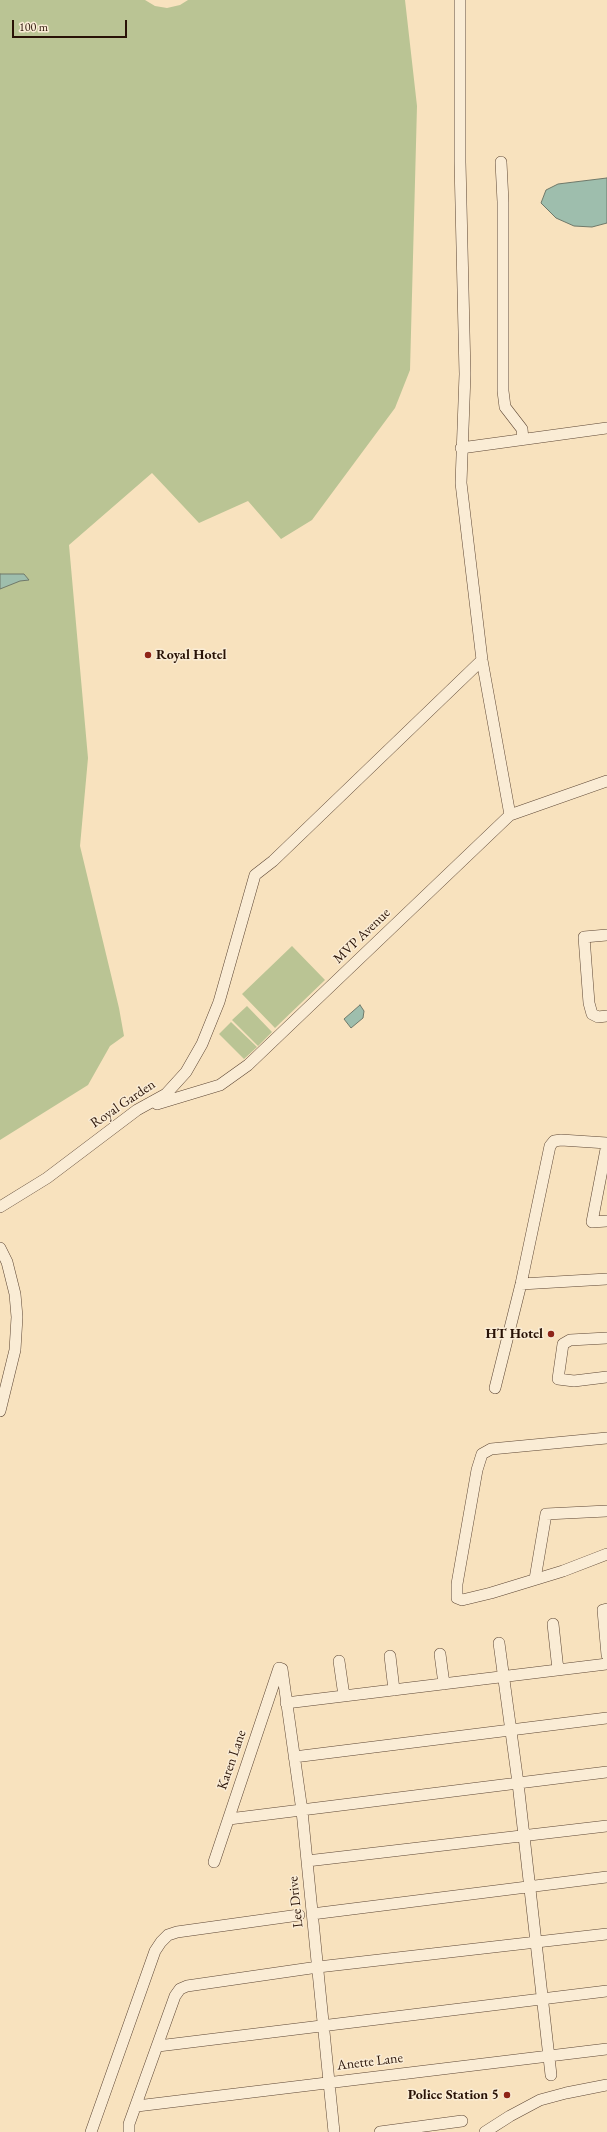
<!DOCTYPE html>
<style>
body{margin:0}
#map{position:relative;width:607px;height:2132px;overflow:hidden;background:#f8e2be;font-family:"EB Garamond",serif}
canvas{display:block}
.scale{position:absolute;left:12px;top:20px;width:115px;height:18px;box-sizing:border-box;border:2px solid #291206;border-top:0;padding-left:5px;font-size:12px;line-height:14px;white-space:nowrap;color:#291206;-webkit-text-stroke:3px #faecd5;paint-order:stroke}
</style>
<div id="map">
<canvas width="607" height="2132"></canvas>
<div class="scale">100 m</div>
</div>
<script>
const g = document.querySelector('canvas').getContext('2d');
g.lineJoin = 'round';
function paint(path, color) {
  g.fillStyle = color;
  g.fill(path, 'evenodd');
}
function shape(rows) {
  const path = new Path2D();
  for (const r of rows) {
    path.moveTo(r[0], r[1]);
    for (let i = 2; i < r.length; i += 2) path.lineTo(r[i], r[i + 1]);
  }
  return path;
}
function trace(path, color, width, dash) {
  g.strokeStyle = color;
  g.lineWidth = width;
  g.lineCap = dash ? 'butt' : 'round';
  g.setLineDash(dash || []);
  g.stroke(path);
}
function drawText(font, color, halo, rows, align = 'center') {
  g.font = font + ' "EB Garamond",serif';
  g.lineWidth = 3;
  g.setLineDash([]);
  g.textBaseline = 'middle';
  g.strokeStyle = halo;
  g.fillStyle = color;
  for (const [text, x, y, turn = 0] of rows) {
    g.save();
    g.translate(x, y);
    g.rotate((+turn || 0) * Math.PI / 180);
    g.textAlign = isNaN(turn) ? turn : align;
    if (halo) g.strokeText(text, 0, 0);
    g.fillText(text, 0, 0);
    g.restore();
  }
}
const green = shape([
 [0,0,145,0,155,6,167,8,180,5,188,0,405,0,417,106,410,370,395,408,312,520,281,539,248,501,199,523,152,473,69,545,88,758,80,846,119,1008,124,1036,110,1046,88,1085,0,1140],
 [292,946,325,980,275,1028,242,994],
 [247,1006,272,1032,258,1046,232,1020],
 [231,1022,257,1047,244,1059,219,1034]
]);
const water = shape([
 [607,178,607,223,592,227,574,226,556,218,541,203,546,190,558,184,607,178],
 [0,574,24,574,29,580,20,581,0,589,0,574],
 [360,1005,364,1011,363,1018,351,1028,344,1019,360,1005]
]);
const minor = shape([
 [460,0,460,162,465,374,461,483,482,660,510,815],
 [501,162,503,202,503,391,505,407,522,429,523,439],
 [461,448,607,428],
 [607,935,584,937,589,1003,592,1014,598,1017,607,1016],
 [157,1104,220,1085,248,1065,510,815,607,781],
 [607,1144,592,1222,607,1221],
 [0,1207,47,1178,137,1110,166,1094,186,1072,202,1044,219,1002,255,875,273,861,482,660],
 [0,1248,7,1262,15,1294,17,1317,15,1350,0,1411],
 [521,1284,607,1279],
 [607,1338,570,1340,563,1344,558,1379,574,1381,607,1377],
 [495,1388,521,1284,550,1146,554,1141,561,1140,607,1143],
 [607,1438,491,1449,482,1454,477,1470,457,1584,457,1598,462,1600,491,1593,563,1571,607,1554],
 [535,1579,546,1514,607,1511],
 [607,1609,603,1610,607,1655],
 [553,1624,558,1670],
 [499,1643,518,1783,551,2075],
 [440,1654,444,1684],
 [390,1656,394,1690],
 [339,1661,344,1696],
 [286,1703,607,1664],
 [294,1757,607,1718],
 [229,1819,607,1772],
 [307,1861,607,1826],
 [214,1862,279,1668,282,1669,302,1811,334,2132],
 [312,1914,607,1877],
 [158,2046,607,1991],
 [137,2106,607,2049],
 [91,2132,155,1951,161,1942,168,1935,177,1932,299,1915],
 [129,2132,129,2124,175,1996,180,1989,187,1986,318,1967,607,1934],
 [380,2132,462,2121],
 [485,2132,510,2116,540,2100,566,2093,607,2085]
]);
const markers = [
 [148,655,4,"#8f2418"],
 [551,1334,4,"#8f2418"],
 [507,2095,4,"#8f2418"]
];
const poiNames = [
 ["Royal Hotel",156,655,"left"],
 ["HT Hotel",543,1334],
 ["Police Station 5",499,2095]
];
const streetNames = [
 ["MVP Avenue",362,936,-44],
 ["Royal Garden",123,1104,-34],
 ["Karen Lane",232,1760,-71],
 ["Lee Drive",296,1902,-96],
 ["Anette Lane",370,2062,-7]
];
paint(green, '#bac494');
paint(water, '#9ebead');
trace(water, '#6f796a', 1);
trace(minor, '#5d4634', 12);
trace(minor, '#faecd5', 11);
for (const [x, y, r, color] of markers) {
  const dot = new Path2D();
  dot.arc(x, y, r, 0, 2 * Math.PI);
  g.fillStyle = color;
  g.fill(dot);
  trace(dot, '#faecd5', 1.5);
}
drawText('bold 14px', '#291206', '#faecd5', poiNames, 'right');
drawText('14px', '#291206', '#faecd5', streetNames);
</script>
